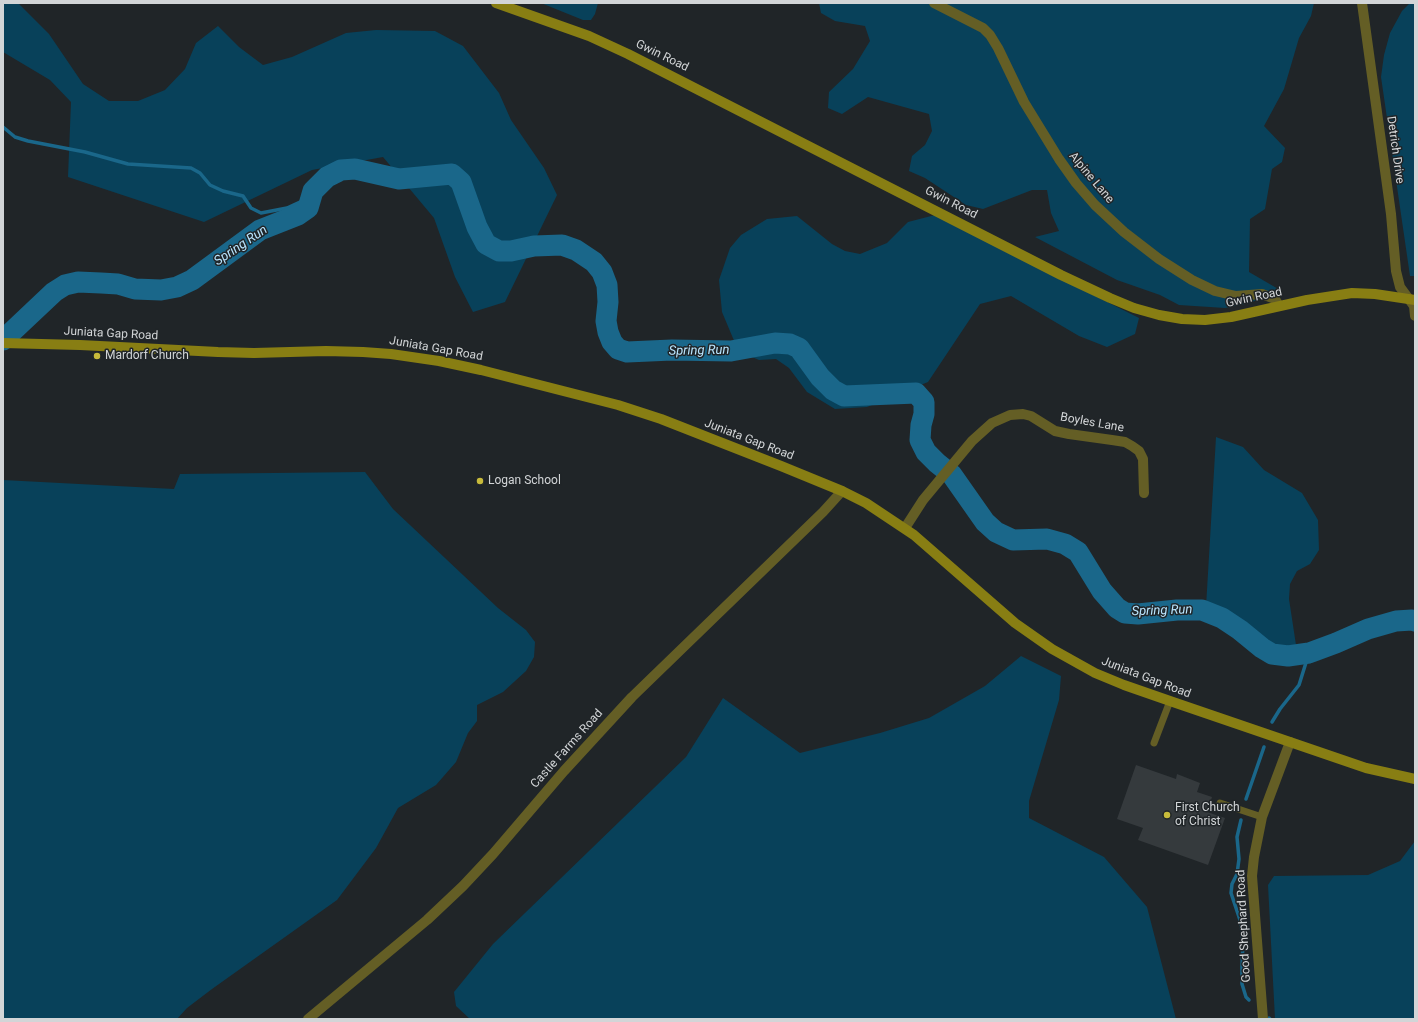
<!DOCTYPE html>
<style>
body{margin:0}
#map{position:relative;width:1418px;height:1022px;overflow:hidden;background:#202528;font-family:Roboto,sans-serif}
canvas{display:block}
.frame{position:absolute;inset:0;border:4px solid #d2d5d7;pointer-events:none}
</style>
<div id="map">
<canvas width="1418" height="1022"></canvas>
<div class="frame"></div>
</div>
<script>
const g = document.querySelector('canvas').getContext('2d');
g.lineJoin = 'round';
function paint(path, color) {
  g.fillStyle = color;
  g.fill(path, 'evenodd');
}
function shape(rows) {
  const path = new Path2D();
  for (const r of rows) {
    path.moveTo(r[0], r[1]);
    for (let i = 2; i < r.length; i += 2) path.lineTo(r[i], r[i + 1]);
  }
  return path;
}
function trace(path, color, width, dash) {
  g.strokeStyle = color;
  g.lineWidth = width;
  g.lineCap = dash ? 'butt' : 'round';
  g.setLineDash(dash || []);
  g.stroke(path);
}
function drawText(font, color, halo, rows, align = 'center') {
  g.font = font + ' Roboto,sans-serif';
  g.lineWidth = 3;
  g.setLineDash([]);
  g.textBaseline = 'middle';
  g.strokeStyle = halo;
  g.fillStyle = color;
  for (const [text, x, y, turn = 0] of rows) {
    g.save();
    g.translate(x, y);
    g.rotate((+turn || 0) * Math.PI / 180);
    g.textAlign = isNaN(turn) ? turn : align;
    if (halo) g.strokeText(text, 0, 0);
    g.fillText(text, 0, 0);
    g.restore();
  }
}
const green = shape([
 [3,3,18,3,49,34,83,84,109,101,138,101,165,90,185,69,196,43,218,26,239,47,263,65,292,57,346,33,376,30,435,31,463,46,499,93,511,120,544,168,557,195,505,302,473,312,455,277,434,218,383,157,312,170,204,222,68,177,71,102,50,80,3,52],
 [541,3,598,3,595,14,591,20,583,20],
 [819,3,1314,3,1311,16,1299,38,1284,89,1264,126,1285,148,1282,162,1272,169,1265,209,1250,219,1249,272,1280,290,1250,303,1225,308,1179,305,1160,295,1117,280,1035,237,1059,231,1051,213,1047,190,1032,190,983,209,966,205,925,178,909,171,912,156,925,145,932,131,929,114,868,97,842,114,828,108,829,92,853,69,870,41,865,26,835,21,821,13],
 [1410,3,1415,3,1415,276,1410,276,1381,77,1384,55,1390,33,1402,11],
 [935,215,1139,318,1135,334,1107,347,1079,336,1011,296,980,304,928,382,867,407,835,409,807,392,789,368,776,359,759,360,745,354,735,343,722,312,719,280,730,248,741,235,767,219,797,216,832,244,845,251,860,254,887,243,908,222],
 [1216,437,1243,447,1264,470,1302,493,1318,520,1319,550,1310,564,1297,571,1290,584,1289,599,1296,645,1282,652,1242,638,1217,620,1206,607],
 [365,472,393,509,498,608,526,630,535,642,534,657,526,671,503,692,477,705,477,721,468,733,456,762,436,785,398,808,376,848,337,900,212,989,187,1008,177,1019,3,1019,3,480,174,489,180,474],
 [1021,656,1061,676,1059,700,1029,801,1029,818,1104,857,1147,907,1176,1019,470,1019,456,1006,454,992,493,944,686,757,723,698,800,753,880,733,929,718,985,686],
 [1415,841,1415,1019,1275,1019,1268,885,1274,876,1368,875,1400,861]
]);
const stream = shape([
 [3,127,15,137,28,141,85,152,128,164,191,168,200,173,210,185,223,191,243,196,251,208,261,213,287,208,300,202,308,208],
 [1272,722,1280,709,1299,685,1309,653],
 [1246,799,1264,747],
 [1241,820,1237,837,1239,859,1237,874,1232,884,1231,893,1241,923,1243,943,1242,966,1242,984,1246,997,1249,1000],
 [1269,1018,1270,1019]
]);
const river = shape([
 [3,340,54,292,65,285,78,282,101,283,118,284,135,289,161,290,177,287,192,280,260,230,298,215,308,208,313,191,327,177,341,170,355,169,399,179,452,174,461,182,477,227,486,244,499,251,511,251,534,246,562,245,576,250,594,262,602,272,607,285,608,302,606,321,608,332,612,342,618,349,627,352,672,350,731,351,775,343,790,344,799,348,820,377,833,390,844,396,916,393,924,402,924,414,921,425,920,440,926,452,937,463,952,475,985,522,996,532,1013,540,1047,539,1065,544,1078,552,1102,591,1117,608,1125,613,1138,614,1177,610,1202,610,1222,618,1240,630,1262,648,1272,654,1288,656,1309,653,1336,643,1368,629,1396,621,1412,620,1415,621]
]);
const building = shape([
 [1136,765,1176,779,1177,774,1200,783,1197,792,1212,797,1207,812,1225,818,1208,865,1138,840,1143,828,1117,819]
]);
const lane = shape([
 [1154,743,1170,701],
 [1220,803,1262,817]
]);
const street = shape([
 [934,3,983,28,990,35,998,48,1024,102,1059,159,1076,183,1095,205,1124,232,1159,259,1192,280,1215,291,1236,296,1262,294,1275,299,1279,306],
 [1362,3,1391,214,1396,271,1400,287,1414,306,1415,316],
 [905,528,923,500,972,441,992,423,1010,415,1023,414,1031,416,1055,431,1069,434,1112,440,1125,442,1132,446,1139,451,1143,459,1144,493],
 [308,1019,427,920,463,886,493,854,564,771,632,697,823,512,842,491],
 [1263,1019,1252,876,1254,857,1262,817,1290,742]
]);
const secondary = shape([
 [496,3,589,36,628,54,1061,275,1110,298,1134,308,1159,315,1182,319,1205,320,1231,317,1307,300,1352,293,1375,294,1415,300],
 [3,343,80,345,218,352,254,353,326,351,363,352,391,354,439,361,481,370,618,405,661,419,781,466,842,491,866,503,914,535,1015,623,1052,649,1095,673,1124,685,1170,701,1366,768,1415,779]
]);
const markers = [
 [97,356,4,"#c8bb3b"],
 [480,481,4,"#c8bb3b"],
 [1167,815,4,"#c8bb3b"]
];
const streetNames = [
 ["Gwin Road",662,56,26],
 ["Detrich Drive",1395,150,82],
 ["Alpine Lane",1091,178,50],
 ["Gwin Road",951,203,27],
 ["Gwin Road",1254,298,-12],
 ["Juniata Gap Road",111,334,3],
 ["Juniata Gap Road",436,349,10],
 ["Boyles Lane",1092,423,10],
 ["Juniata Gap Road",749,440,21],
 ["Juniata Gap Road",1146,678,21],
 ["Castle Farms Road",567,749,-48],
 ["Good Shephard Road",1244,926,-93]
];
const poiNames = [
 ["Mardorf Church",105,356],
 ["Logan School",488,481],
 ["First Church",1175,808],
 ["of Christ",1175,822]
];
const waterNames = [
 ["Spring Run",241,246,-34],
 ["Spring Run",699,351,-1],
 ["Spring Run",1162,611,-2]
];
paint(green, '#08415a');
trace(stream, '#1a678a', 3.5);
trace(river, '#1a678a', 21);
paint(building, '#353a3d');
trace(lane, '#645e25', 7);
trace(street, '#645e25', 10);
trace(secondary, '#887e13', 10);
for (const [x, y, r, color] of markers) {
  const dot = new Path2D();
  dot.arc(x, y, r, 0, 2 * Math.PI);
  g.fillStyle = color;
  g.fill(dot);
  trace(dot, '#202528', 1.5);
}
drawText('12px', '#d2d5d7', '#202528', streetNames);
drawText('12px', '#d2d5d7', '#202528', poiNames, 'left');
drawText('italic 13px', '#b9e5fe', '#202528', waterNames);
</script>
